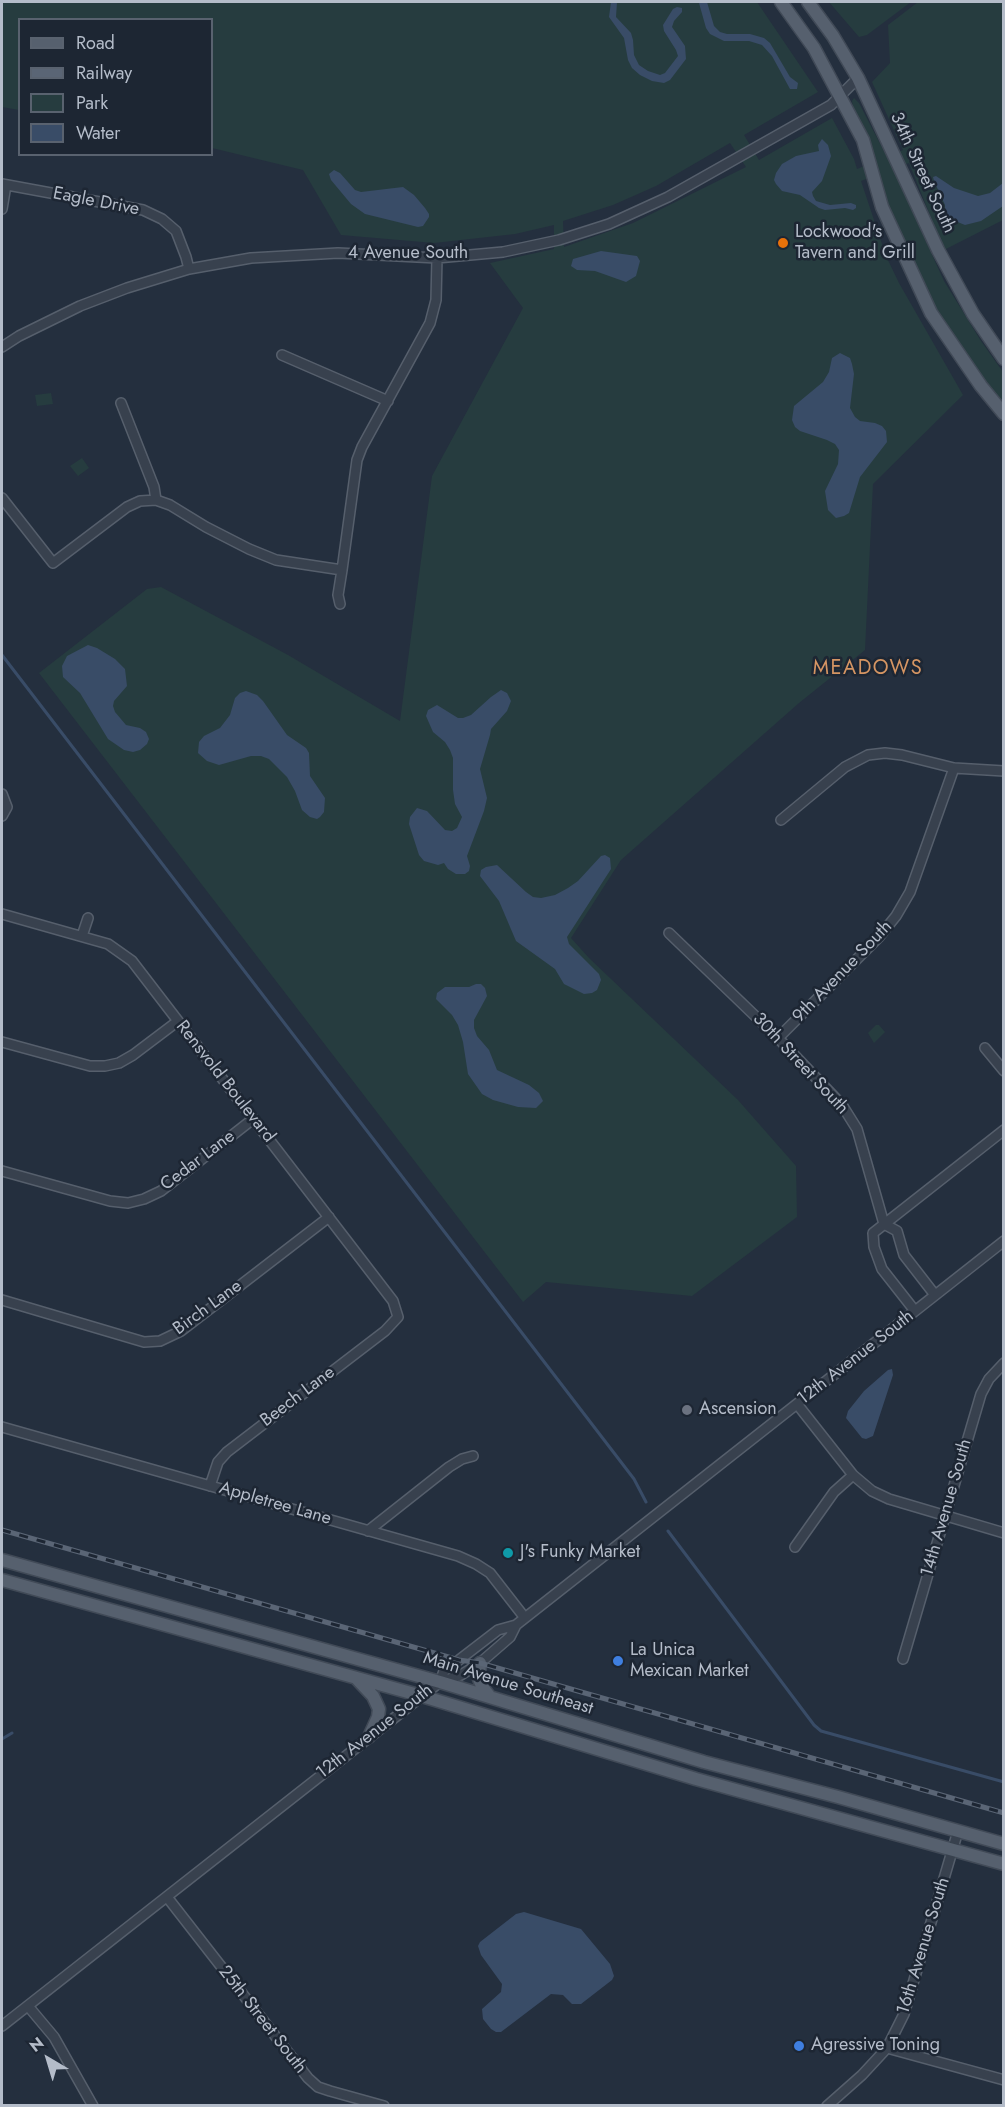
<!DOCTYPE html>
<style>
body{margin:0}
#map{position:relative;width:1005px;height:2107px;overflow:hidden;background:#242f3e;font-family:Jost,sans-serif}
canvas{display:block}
.frame{position:absolute;inset:0;border:3px solid #b4bcc9;pointer-events:none}
.legend{position:absolute;left:18px;top:18px;width:195px;height:138px;box-sizing:border-box;background:#1d2633;border:2px solid #59626f;margin:0;padding:8px 10px;list-style:none;font-size:18px;color:#b4bcc9}
.legend li{display:flex;align-items:center;gap:12px;height:30px}
.legend b{width:30px;border:2px solid #59626f}
.north{position:absolute;left:18px;top:2029px;width:60px;height:60px;-webkit-text-stroke:4px #1d2633;paint-order:stroke;rotate:322deg;font-size:16px;font-weight:700;line-height:24px;text-align:center;color:#b4bcc9}
.north::after{content:'';display:block;margin:auto;width:21px;height:27px;background:#b4bcc9;clip-path:polygon(50% 0,100% 100%,50% 72%,0 100%)}
</style>
<div id="map">
<canvas width="1005" height="2107"></canvas>
<div class="frame"></div>
<ul class="legend">
<li><b style="height:8px;background:#56606e"></b>Road</li>
<li><b style="height:8px;background:#5a6575"></b>Railway</li>
<li><b style="height:16px;background:#263c3f"></b>Park</li>
<li><b style="height:16px;background:#394c67"></b>Water</li>
</ul>
<div class="north">N</div>
</div>
<script>
const g = document.querySelector('canvas').getContext('2d');
g.lineJoin = 'round';
function paint(path, color) {
  g.fillStyle = color;
  g.fill(path, 'evenodd');
}
function shape(rows) {
  const path = new Path2D();
  for (const r of rows) {
    path.moveTo(r[0], r[1]);
    for (let i = 2; i < r.length; i += 2) path.lineTo(r[i], r[i + 1]);
  }
  return path;
}
function trace(path, color, width, dash) {
  g.strokeStyle = color;
  g.lineWidth = width;
  g.lineCap = dash ? 'butt' : 'round';
  g.setLineDash(dash || []);
  g.stroke(path);
}
function drawText(font, color, halo, rows, align = 'center') {
  g.font = font + ' Jost,sans-serif';
  g.lineWidth = 5;
  g.setLineDash([]);
  g.textBaseline = 'middle';
  g.strokeStyle = halo;
  g.fillStyle = color;
  for (const [text, x, y, turn = 0] of rows) {
    g.save();
    g.translate(x, y);
    g.rotate((+turn || 0) * Math.PI / 180);
    g.textAlign = isNaN(turn) ? turn : align;
    if (halo) g.strokeText(text, 0, 0);
    g.fillText(text, 0, 0);
    g.restore();
  }
}
const green = shape([
 [2,2,757,2,818,92,744,135,759,160,832,118,854,159,857,169,874,162,868,140,853,107,852,101,854,98,859,103,887,157,903,150,872,82,890,63,888,25,918,2,1003,2,1003,220,944,250,909,163,893,169,944,281,981,341,1003,372,1003,407,989,390,944,322,922,284,895,226,877,175,861,181,886,256,899,283,963,395,873,484,865,650,799,703,621,860,571,938,589,958,738,1100,796,1166,797,1217,692,1296,546,1282,523,1302,39,673,147,589,161,587,288,655,400,721,432,476,523,308,490,263,554,249,554,225,515,234,434,243,341,235,303,170,212,148,212,20,20,20,19,110,2,107],
 [730,143,746,167,633,223,564,247,563,221,613,205,656,186],
 [829,2,911,2,867,35,859,37],
 [51,393,53,404,37,406,35,395],
 [82,458,89,468,78,476,70,466],
 [876,1025,879,1025,885,1032,874,1043,868,1033]
]);
const water = shape([
 [611,2,617,2,616,17,631,33,633,40,634,55,639,65,648,71,660,75,665,73,678,56,676,50,664,31,663,25,673,9,677,7,682,8,682,12,674,21,672,27,685,46,686,59,670,80,664,83,652,81,640,75,632,68,628,60,624,38,609,17],
 [696,2,707,2,714,26,720,32,727,34,750,34,764,38,770,43,790,77,798,83,797,89,790,89,772,56,762,45,749,41,724,41,710,34,706,28,699,3],
 [822,139,828,145,831,156,822,181,812,192,813,196,816,201,830,205,851,203,856,205,856,208,853,210,845,208,825,210,819,208,800,195,782,191,776,184,774,180,776,173,782,164,796,156,819,151,818,145],
 [334,170,340,173,355,190,361,192,403,187,414,195,425,208,429,214,429,217,423,226,418,227,365,214,351,204,331,180,329,174],
 [936,176,954,188,978,196,990,193,1003,183,1003,206,981,221,965,225,955,221,946,216,945,212,945,205,934,181,933,177],
 [601,251,637,256,640,261,636,276,626,282,595,271,577,270,571,266,573,259],
 [840,353,850,358,852,364,854,374,850,408,855,417,860,421,875,423,882,426,886,431,887,442,860,477,849,513,844,516,836,518,828,510,825,491,838,464,839,450,835,444,827,440,800,431,795,427,792,420,794,406,823,382,829,372,832,358],
 [88,645,97,648,115,659,125,669,127,686,114,701,113,706,115,712,126,725,140,728,146,732,149,739,147,744,140,750,133,752,124,750,108,739,80,693,63,677,62,666,67,656],
 [501,690,507,693,511,701,507,711,491,729,490,735,480,769,487,798,484,811,467,856,470,866,469,871,465,874,456,874,448,869,444,863,438,865,424,861,419,855,409,824,410,817,417,808,427,811,445,830,452,831,457,828,462,817,455,804,453,790,453,758,450,750,445,742,433,732,426,716,428,710,437,705,458,718,463,718,471,715,491,697],
 [246,691,257,695,263,701,287,735,306,748,309,753,310,776,325,798,324,812,320,817,317,819,310,817,302,810,295,791,287,777,269,759,261,756,251,756,219,765,207,761,198,753,199,742,204,736,220,728,230,715,235,698,240,693],
 [605,855,610,858,611,869,567,937,569,944,599,974,601,980,597,990,592,993,584,994,564,984,555,969,516,941,499,901,480,876,481,870,486,867,497,865,526,892,533,897,541,898,555,895,568,888,578,881,601,856],
 [476,984,481,984,485,988,487,996,474,1020,474,1028,477,1036,489,1050,497,1070,529,1085,539,1093,543,1101,536,1108,518,1107,493,1100,482,1094,468,1074,463,1042,458,1025,452,1015,436,999,437,993,445,987,469,987],
 [892,1369,893,1375,873,1436,866,1439,862,1438,846,1418,848,1411,864,1391,888,1370],
 [524,1912,581,1929,610,1964,614,1976,612,1980,581,2004,572,2004,563,1995,551,1994,501,2032,496,2032,491,2029,483,2019,482,2009,501,1992,502,1984,481,1955,478,1946,480,1942,516,1914]
]);
const stream = shape([
 [2,655,634,1479,646,1502],
 [668,1531,814,1725,821,1731,1004,1782],
 [2,1739,12,1733]
]);
const minor = shape([
 [2,184,143,210,162,219,176,231,186,257,189,269],
 [2,209,6,185],
 [2,347,19,336,80,306,127,288,189,269,251,258,338,253,437,258,503,252,559,240,609,224,668,197,831,105,858,78],
 [282,355,388,401],
 [121,403,154,487,156,500],
 [2,498,53,563,127,507,140,501,156,500,170,505,206,527,249,549,276,560,342,570,357,460,362,447,430,323,436,300,437,258],
 [340,604,338,595,342,570],
 [2,794,7,807,2,816],
 [781,820,845,767,868,755,885,753,902,755,954,768,1004,771],
 [2,914,108,944,132,961,393,1301,398,1317,385,1331,227,1452,218,1462,210,1486],
 [669,933,778,1038,842,1105,857,1129,884,1224,897,1231,904,1255,935,1295],
 [82,936,88,918],
 [778,1038,879,937,896,916,910,892,954,768],
 [2,1042,90,1066,105,1066,119,1063,133,1055,178,1021],
 [985,1048,1004,1071],
 [2,1171,110,1201,128,1203,144,1199,161,1191,253,1119],
 [2,1300,144,1342,160,1341,181,1331,329,1217],
 [915,1311,882,1269,874,1247,873,1233,1004,1130],
 [797,1404,853,1475,872,1491,889,1499,1004,1533],
 [2,1427,458,1556,476,1564,490,1573,525,1618],
 [368,1531,449,1467,462,1459,473,1456],
 [795,1547,834,1492,853,1475],
 [903,1659,981,1394,989,1379,1004,1363],
 [440,1682,461,1675,480,1663,510,1637,516,1625],
 [167,1897,308,2078,318,2087,330,2091,384,2106],
 [28,2006,54,2037,93,2106],
 [2,2026,440,1682,444,1671,459,1660,498,1630,516,1625,1004,1241],
 [887,2048,1004,2080],
 [827,2106,862,2075,887,2048,904,2014,958,1831]
]);
const major = shape([
 [781,2,814,48,863,140,882,207,931,313,981,386,1004,414],
 [808,2,833,36,858,78,938,250,973,314,1004,359],
 [2,1560,440,1682,704,1762,838,1797,1004,1844],
 [2,1580,422,1696,696,1779,1004,1864],
 [480,1663,479,1679,483,1688,490,1697],
 [356,1678,373,1696,379,1709,378,1717,369,1737]
]);
const rail = shape([
 [2,1530,459,1660,480,1663,1004,1813]
]);
const markers = [
 [783,243,6,"#e8710a"],
 [687,1410,6,"#6b7280"],
 [508,1553,6,"#0f9aa8"],
 [618,1661,6,"#3f7fe0"],
 [799,2046,6,"#3f7fe0"]
];
const streetNames = [
 ["34th Street South",922,173,65],
 ["Eagle Drive",96,202,11],
 ["4 Avenue South",408,254],
 ["9th Avenue South",843,972,-46],
 ["30th Street South",800,1064,47],
 ["Rensvold Boulevard",225,1082,52],
 ["Cedar Lane",198,1161,-37],
 ["Birch Lane",208,1308,-36],
 ["12th Avenue South",856,1358,-38],
 ["Beech Lane",298,1397,-37],
 ["Appletree Lane",275,1504,16],
 ["14th Avenue South",947,1508,-74],
 ["Main Avenue Southeast",508,1684,17],
 ["12th Avenue South",375,1732,-38],
 ["16th Avenue South",924,1946,-73],
 ["25th Street South",262,2020,52]
];
const poiNames = [
 ["Lockwood's",795,233],
 ["Tavern and Grill",795,254],
 ["Ascension",699,1410],
 ["J's Funky Market",520,1553],
 ["La Unica",630,1651],
 ["Mexican Market",630,1672],
 ["Agressive Toning",811,2046]
];
const neighbourhoodNames = [
 ["MEADOWS",868,669]
];
paint(green, '#263c3f');
paint(water, '#394c67');
trace(stream, '#394c67', 3);
trace(minor, '#565f6c', 12);
trace(major, '#414a57', 15);
trace(minor, '#38414e', 9);
trace(major, '#56606e', 12);
trace(rail, '#5a6575', 5);
trace(rail, '#1d2633', 3, [9]);
for (const [x, y, r, color] of markers) {
  const dot = new Path2D();
  dot.arc(x, y, r, 0, 2 * Math.PI);
  g.fillStyle = color;
  g.fill(dot);
  trace(dot, '#1d2633', 2);
}
drawText('18px', '#b4bcc9', '#1d2633', streetNames);
drawText('18px', '#b4bcc9', '#1d2633', poiNames, 'left');
g.letterSpacing = '1.5px';
drawText('20px', '#d59563', '#1d2633', neighbourhoodNames);
g.letterSpacing = '0px';
</script>
